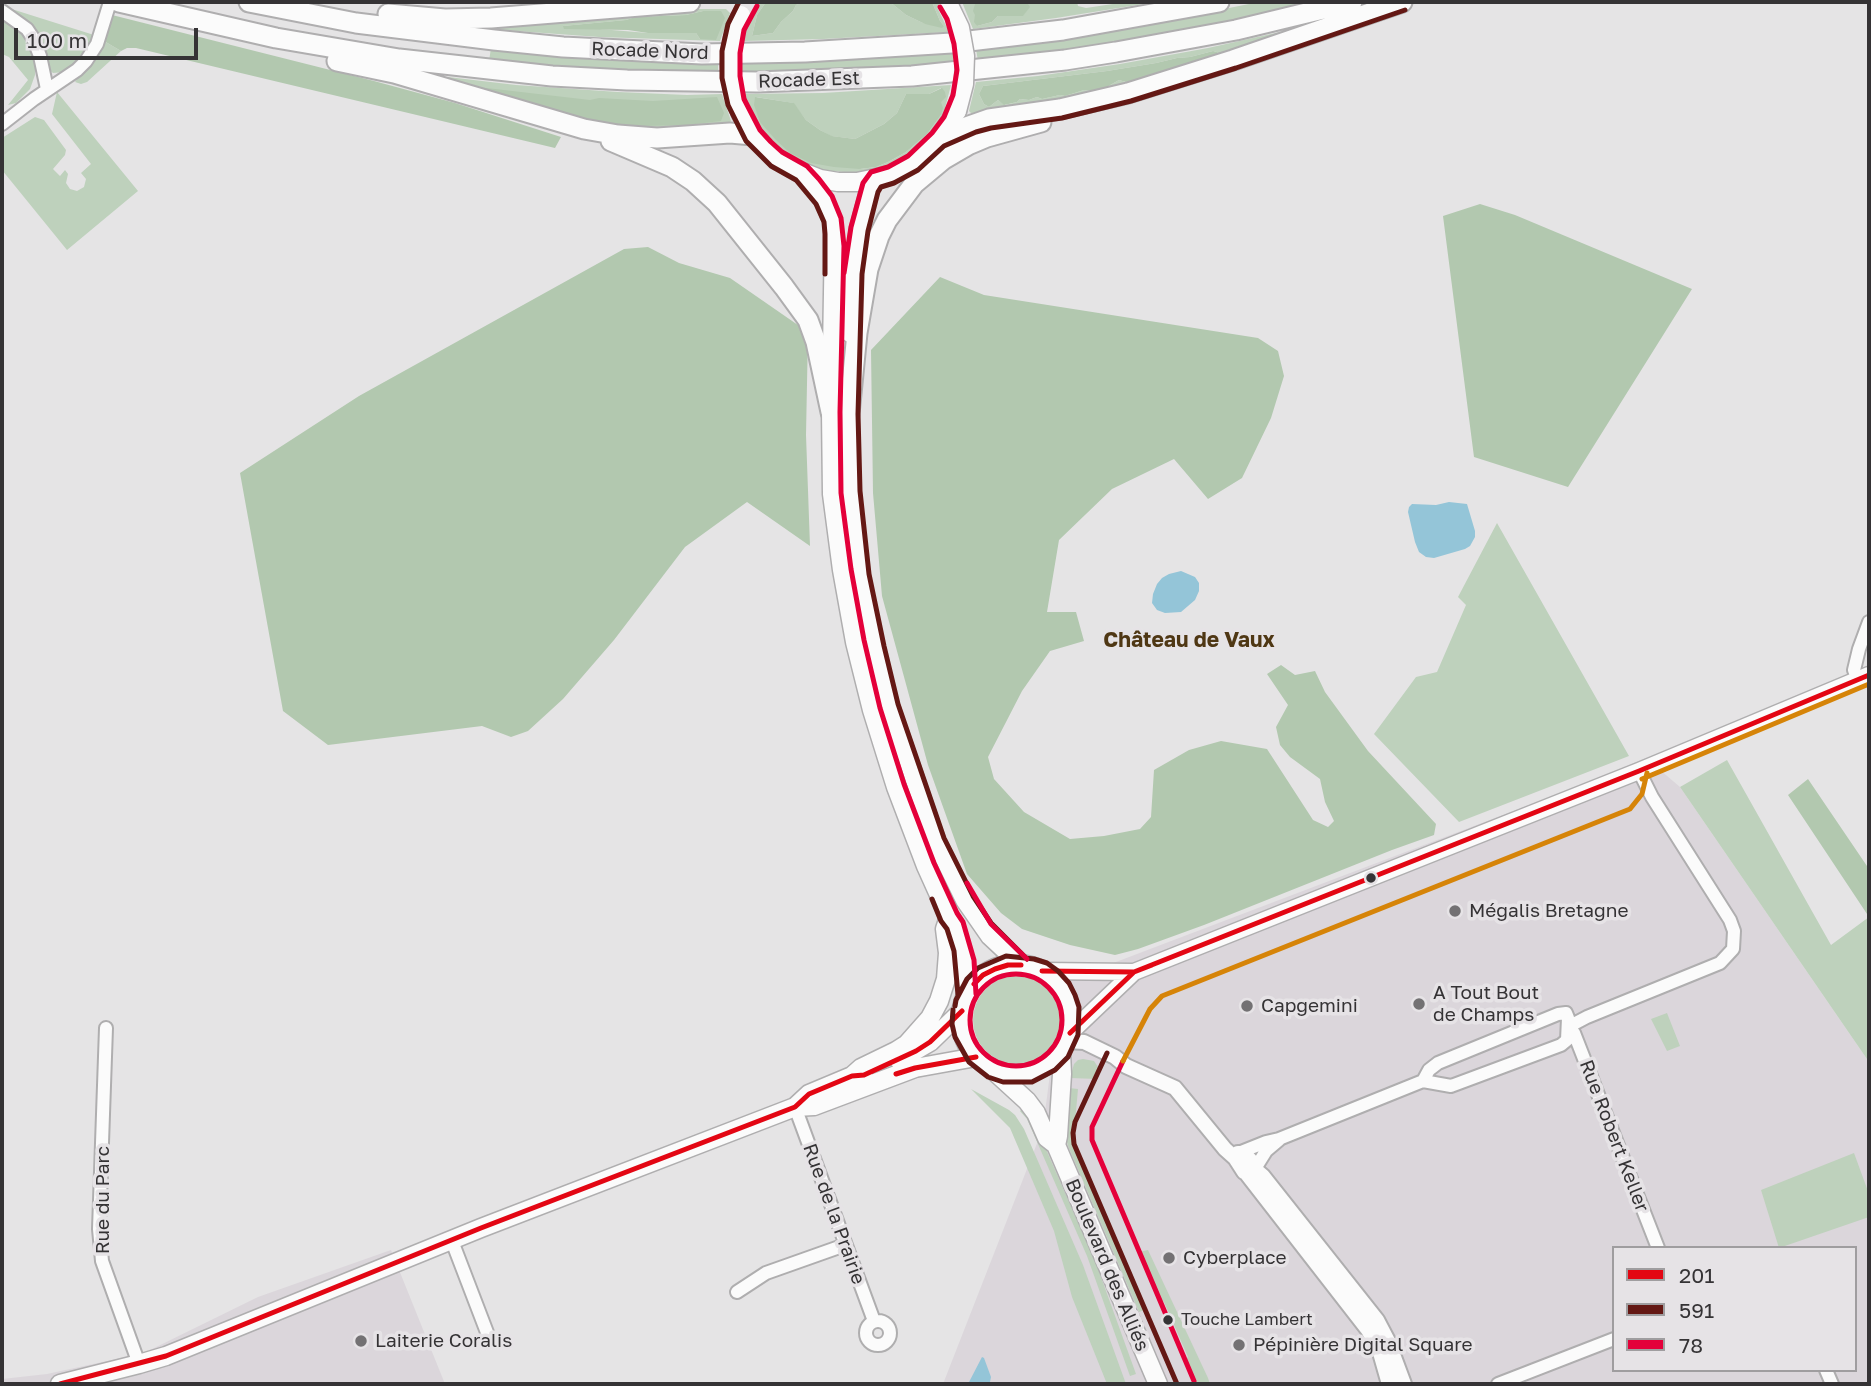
<!DOCTYPE html>
<meta charset="utf-8">
<style>
body{margin:0}
#map{position:relative;width:1871px;height:1386px;overflow:hidden;background:#e5e4e5;font-family:"Golos Text",sans-serif}
canvas{display:block}
.frame{position:absolute;inset:0;border:4px solid #353335;pointer-events:none}
.legend{position:absolute;left:1612px;top:1246px;width:245px;height:126px;box-sizing:border-box;background:#e6e3e6;border:2px solid #9f9d9f;margin:0;padding:9px 12px;list-style:none;font-size:21px;color:#353335}
.legend li{display:flex;align-items:center;gap:14px;height:35px}
.legend b{width:35px;border:2px solid #9f9d9f}
.scale{position:absolute;left:14px;top:28px;width:184px;height:32px;box-sizing:border-box;border:4px solid #353335;border-top:0;padding-left:9px;font-size:21px;line-height:24px;white-space:nowrap;color:#353335;-webkit-text-stroke:5px #e6e3e6;paint-order:stroke}
</style>
<div id="map">
<canvas width="1871" height="1386"></canvas>
<div class="frame"></div>
<ul class="legend">
<li><b style="height:9px;background:#e30613"></b>201</li>
<li><b style="height:9px;background:#641814"></b>591</li>
<li><b style="height:9px;background:#e4003a"></b>78</li>
</ul>
<div class="scale">100 m</div>
</div>
<script>
const g = document.querySelector('canvas').getContext('2d');
g.lineJoin = 'round';
function paint(path, color) {
  g.fillStyle = color;
  g.fill(path, 'evenodd');
}
function shape(rows) {
  const path = new Path2D();
  for (const r of rows) {
    if (r.length === 3) {
      path.moveTo(r[0] + r[2], r[1]);
      path.arc(r[0], r[1], r[2], 0, 2 * Math.PI);
      continue;
    }
    path.moveTo(r[0], r[1]);
    for (let i = 2; i < r.length; i += 2) path.lineTo(r[i], r[i + 1]);
  }
  return path;
}
function trace(path, color, width, dash) {
  g.strokeStyle = color;
  g.lineWidth = width;
  g.lineCap = dash ? 'butt' : 'round';
  g.setLineDash(dash || []);
  g.stroke(path);
}
function drawText(font, color, halo, rows, align = 'center') {
  g.font = font + ' "Golos Text",sans-serif';
  g.lineWidth = 7;
  g.setLineDash([]);
  g.textBaseline = 'middle';
  g.strokeStyle = halo;
  g.fillStyle = color;
  for (const [text, x, y, turn = 0] of rows) {
    g.save();
    g.translate(x, y);
    g.rotate((+turn || 0) * Math.PI / 180);
    g.textAlign = isNaN(turn) ? turn : align;
    if (halo) g.strokeText(text, 0, 0);
    g.fillText(text, 0, 0);
    g.restore();
  }
}
const built = shape([
 [1646,758,1680,787,1869,1062,1869,1384,943,1384,1043,1128,1052,1058,1069,1035,1071,1017,1058,984,1595,780],
 [1614,1248,1855,1248,1855,1370,1614,1370],
 [391,1250,445,1384,2,1384,2,1379,47,1374,144,1353,258,1297]
]);
const green = shape([
 [759,2,766,2,757,15,752,36,773,33,781,22,793,11,796,5,803,2,890,2,906,15,923,23,944,26,940,21,932,2,937,2,939,4,937,7,949,32,823,39,744,41,742,38,750,15],
 [962,2,978,2,975,4,977,26,992,22,998,16,1023,15,1029,7,1027,2,1077,2,1078,6,1086,8,1126,2,1156,2,1056,18,973,29],
 [1259,2,1319,2,1181,32,1060,52,978,61,976,49,1179,18],
 [2,6,94,35,88,49,81,59,64,72,53,73,48,69,45,61],
 [696,9,726,9,730,13,720,41,599,37,475,28],
 [703,11,700,39,696,33,648,33,563,26,626,20,635,17,686,15],
 [2,21,16,27,31,45,35,59,35,75,30,89,16,103,8,105,28,80,9,57,2,54],
 [1316,24,1287,36,1188,69,1097,95,975,117,969,111,976,82,1038,76,1120,64,1208,48],
 [1213,51,1217,52,1216,59,1175,72,1164,71,1142,80,1126,82,1119,80,1098,92,1084,90,1065,96,1060,95,1042,99,1037,97,1029,100,1020,99,1017,102,1005,105,998,100,989,107,984,104,979,94,983,86,1107,71,1156,63,1177,58,1190,57],
 [104,41,121,51,87,82,81,84,75,82],
 [491,48,718,61,718,74,547,67,489,61],
 [954,52,954,64,901,68,741,74,741,62,874,58],
 [448,77,516,85,618,92,687,95,722,94,731,121,728,125,691,129,617,128,447,83],
 [951,85,944,112,946,114,931,135,915,150,896,163,888,167,858,173,818,170,791,157,765,136,754,123,756,121,745,94,823,93],
 [941,88,941,115,927,134,906,152,888,162,876,167,860,169,756,97,793,103,806,120,820,130,831,136,855,139,884,124,897,113,906,94,929,94],
 [57,92,138,191,67,250,2,170,2,138,35,117,44,120,66,150,65,155,53,169,60,176,65,170,68,174,66,183,70,189,77,191,84,187,86,179,81,173,91,164,52,114],
 [1497,523,1629,756,1459,822,1374,734,1416,677,1437,672,1466,605,1458,597],
 [1727,760,1831,945,1869,917,1869,1062,1680,787],
 [1017,1020,44],
 [1667,1013,1680,1046,1667,1051,1651,1019],
 [1083,1059,1094,1061,1100,1070,1097,1079,1070,1078,1074,1064,1078,1060],
 [1069,1088,1078,1089,1074,1134,1076,1146,1147,1309,1139,1312,1068,1146,1065,1134],
 [971,1089,1009,1110,1015,1115,1024,1129,1083,1265,1126,1384,1107,1384,1072,1297,1054,1231,1010,1128],
 [1024,1107,1045,1147,1097,1266,1136,1374,1130,1376,1087,1256,1027,1119,1020,1111],
 [1854,1153,1869,1194,1869,1217,1779,1248,1761,1190],
 [1148,1250,1208,1378,1210,1384,1197,1384,1186,1359,1188,1357,1164,1302,1161,1300,1139,1252]
]);
const forest = shape([
 [766,2,803,2,796,5,793,11,781,22,773,33,752,36,757,15],
 [890,2,932,2,940,21,944,26,942,28,925,24,906,15],
 [978,2,1027,2,1030,7,1023,16,998,16,992,22,977,26,974,22,975,15,973,11,975,4],
 [703,11,721,11,725,18,716,40,700,39,696,33,648,33,628,30,564,29,563,26,626,20,635,17,686,15],
 [112,15,374,81,455,103,561,137,555,148,136,48,127,48,121,51,104,41],
 [1213,51,1217,52,1217,55,1175,72,1164,71,1142,80,1126,82,1119,80,1098,92,1084,90,1065,96,1060,95,1042,99,1037,97,1029,100,1020,99,1017,102,1004,105,998,100,989,107,984,104,979,94,983,86,1107,71,1156,63,1177,58,1190,57],
 [478,87,590,100,599,98,653,101,717,97,724,113,721,121,687,125,643,126,614,124,584,120,537,104,484,92],
 [942,88,945,92,946,97,941,102,943,108,941,115,927,134,906,152,888,162,876,167,860,169,834,167,811,163,790,153,775,139,760,122,754,105,755,97,794,103,806,120,820,130,832,136,855,139,884,124,897,113,906,94,929,94],
 [1480,204,1515,215,1692,289,1568,487,1474,457,1443,216],
 [648,247,679,263,730,278,808,332,806,435,810,546,747,502,685,547,614,640,563,699,528,731,511,737,482,726,328,745,283,711,240,473,359,396,624,249],
 [940,277,984,295,1258,338,1278,351,1284,376,1271,418,1242,478,1208,499,1174,459,1112,489,1059,540,1047,612,1076,612,1084,641,1050,651,1022,691,988,757,994,779,1024,812,1070,839,1104,836,1140,829,1151,817,1154,770,1189,750,1221,741,1267,749,1313,820,1328,827,1334,821,1325,802,1320,779,1290,757,1280,745,1276,727,1288,705,1267,674,1281,665,1295,675,1315,671,1325,692,1368,751,1436,824,1434,835,1392,850,1204,925,1138,949,1115,955,1070,945,1022,929,1001,913,967,874,928,765,882,596,873,493,871,350],
 [1808,779,1869,869,1869,917,1788,795]
]);
const water = shape([
 [1449,502,1467,504,1475,531,1475,537,1470,546,1465,549,1434,558,1426,557,1419,552,1415,542,1408,512,1409,507,1412,504,1436,505],
 [1181,571,1195,577,1199,583,1199,591,1195,600,1181,612,1165,613,1157,610,1152,603,1153,594,1157,584,1162,578,1169,574],
 [982,1357,984,1358,991,1377,990,1382,987,1384,968,1384]
]);
const minor = shape([
 [2,11,27,29,33,38,40,56,47,89],
 [2,124,34,99,77,70,86,61,97,44,110,2],
 [1858,680,1854,670,1859,649,1869,622],
 [1568,1027,1587,1017,1720,963,1733,949,1734,931,1730,920,1652,797,1639,771],
 [1568,1027,1574,1033,1658,1248],
 [106,1028,99,1229,102,1261,139,1364],
 [795,1107,874,1321],
 [1241,1152,1266,1142,1279,1139,1423,1081,1451,1086,1561,1045,1567,1040,1568,1018,1566,1013,1558,1014,1438,1063,1429,1070,1423,1081],
 [1256,1167,1266,1151,1279,1140],
 [452,1241,488,1335],
 [737,1292,766,1273,845,1245],
 [878,1333,12],
 [1826,1370,1832,1384],
 [1498,1384,1614,1339]
]);
const tertiary = shape([
 [1067,1041,1084,1042,1115,1057,1126,1066,1175,1088,1225,1149,1235,1158,1244,1172,1248,1174,1254,1173,1256,1167,1254,1164,1244,1153,1238,1153,1235,1158],
 [1256,1170,1263,1176,1377,1320,1388,1341,1404,1384],
 [1246,1173,1368,1330,1379,1349,1389,1384]
]);
const secondary = shape([
 [1042,971,1134,972],
 [1070,1033,1134,972,1639,771,1869,675]
]);
const primary = shape([
 [741,114,753,135,765,148,777,159,792,168,820,179,838,182,857,182,891,175,913,163,939,139,957,111],
 [802,173,824,200,832,220,834,233,831,412,832,494,842,570,855,642,872,710,896,787,926,866,949,917,955,925,965,961,967,995],
 [850,333,853,273,859,229,870,188,876,179],
 [849,399,851,492,860,575,875,648,890,707,936,841,965,900,990,936,1021,965],
 [1016,1019,55],
 [899,1060,930,1042,962,1011],
 [992,1069,1027,1101,1036,1113,1047,1138,1056,1145,1158,1384],
 [852,1076,861,1068,896,1051,907,1044,930,1018,939,1001,946,979,948,953,945,929,949,917],
 [795,1107,809,1094,852,1076,863,1075],
 [1056,1145,1058,1136,1062,1074,1061,1052],
 [60,1384,139,1364,166,1356,481,1228,795,1107,814,1106,915,1068,976,1057]
]);
const trunk = shape([
 [119,2,276,38,399,59,552,76,627,80,757,82,912,76,1065,60,1116,52,1236,30,1352,2],
 [249,2,356,23,494,40,563,47,702,54,805,52,952,43,1063,30,1219,2],
 [388,14,445,19,491,18,690,2],
 [337,61,394,73,584,129,618,135,657,138,730,133,753,135],
 [939,139,952,132,989,119,1060,109,1128,93,1233,60,1402,2],
 [611,141,672,167,693,181,717,203,784,287,808,320,816,342,831,412],
 [849,414,857,333,868,269,879,236,887,220,914,184,944,159,968,145,987,137,1041,122]
]);
const primaryBridge = shape([
 [948,3,960,28,965,56,964,84,957,111],
 [741,114,733,90,730,64,733,39,741,15]
]);
const bus1 = shape([
 [1042,971,1134,972,1639,771,1869,675],
 [974,984,983,975,995,969,1008,965,1021,965],
 [1070,1033,1134,972,1152,965],
 [896,1074,915,1068,976,1057],
 [60,1384,166,1356,481,1228,795,1107,809,1094,852,1076,864,1075,916,1051,930,1042,962,1011]
]);
const bus2 = shape([
 [739,2,728,24,722,51,722,78,728,105,746,141,771,166,796,180,816,204,824,222,825,234,825,274],
 [932,899,941,921,947,929,954,951,958,995],
 [1027,959,991,923,973,896,944,838,898,704,884,646,869,574,860,491,858,414,862,274,868,231,878,192,881,187,894,183,918,170,944,146,976,132,991,128,1062,118,1131,101,1236,68,1405,10],
 [953,1010,952,1024,955,1037,969,1062,988,1077,1003,1082,1032,1082,1055,1070,1068,1057,1078,1035,1079,1007,1075,995,1069,983,1058,971,1047,963,1034,959,1006,956,978,968,967,979,956,1000,955,1006],
 [1107,1053,1075,1122,1073,1133,1074,1144,1177,1384]
]);
const bus3 = shape([
 [757,6,744,30,740,53,740,76,744,99,760,130,771,142,782,152,807,166,819,179,832,196,841,218,844,246,840,412,841,493,851,569,864,640,880,708,904,784,934,863,957,913,963,922,974,960,976,994],
 [844,273,851,227,863,183,871,172,888,167,908,156,932,133,944,117,953,95,957,70,954,44,947,19,940,7],
 [967,883,991,924,1027,959],
 [1016,1020,46],
 [1123,1061,1092,1127,1092,1140,1194,1381]
]);
const bus4 = shape([
 [1642,779,1869,684],
 [1123,1061,1150,1009,1162,996,1630,809,1642,794,1647,773]
]);
const markers = [
 [1371,878,6,"#353335"],
 [1455,911,7,"#737173"],
 [1419,1004,7,"#737173"],
 [1247,1006,7,"#737173"],
 [1169,1258,7,"#737173"],
 [1168,1320,6,"#353335"],
 [361,1341,7,"#737173"],
 [1239,1345,7,"#737173"]
];
const busNames = [
 ["Touche Lambert",1181,1320]
];
const streetNames = [
 ["Rocade Nord",650,51,2],
 ["Rocade Est",809,80,-2],
 ["Rue Robert Keller",1614,1136,69],
 ["Rue du Parc",103,1200,-90],
 ["Rue de la Prairie",834,1214,70],
 ["Boulevard des Alliés",1107,1265,67]
];
const poiNames = [
 ["Mégalis Bretagne",1469,911],
 ["A Tout Bout",1433,993],
 ["de Champs",1433,1015],
 ["Capgemini",1261,1006],
 ["Cyberplace",1183,1258],
 ["Laiterie Coralis",375,1341],
 ["Pépinière Digital Square",1253,1345]
];
const neighbourhoodNames = [
 ["Château de Vaux",1189,640]
];
paint(built, '#dbd6db');
paint(green, '#bed1bc');
paint(forest, '#b2c8af');
paint(water, '#94c5d8');
trace(minor, '#afaeaf', 16);
trace(tertiary, '#afaeaf', 18);
trace(secondary, '#afaeaf', 19);
trace(primary, '#afaeaf', 21);
trace(trunk, '#afaeaf', 23);
trace(minor, '#fbfbfb', 12);
trace(tertiary, '#fbfbfb', 14);
trace(secondary, '#fbfbfb', 16);
trace(primary, '#fbfbfb', 18);
trace(trunk, '#fbfbfb', 19);
trace(primaryBridge, '#afaeaf', 21, []);
trace(primaryBridge, '#fbfbfb', 18);
trace(bus1, '#e30613', 5);
trace(bus2, '#641814', 5);
trace(bus3, '#e4003a', 5);
trace(bus4, '#d68408', 5);
for (const [x, y, r, color] of markers) {
  const dot = new Path2D();
  dot.arc(x, y, r, 0, 2 * Math.PI);
  g.fillStyle = color;
  g.fill(dot);
  trace(dot, '#e6e3e6', 2.5);
}
drawText('17px', '#353335', '#e6e3e6', busNames, 'left');
drawText('19px', '#353335', '#e6e3e6', streetNames);
drawText('19px', '#353335', '#e6e3e6', poiNames, 'left');
drawText('bold 21px', '#4f3714', '#e6e3e6', neighbourhoodNames);
</script>
